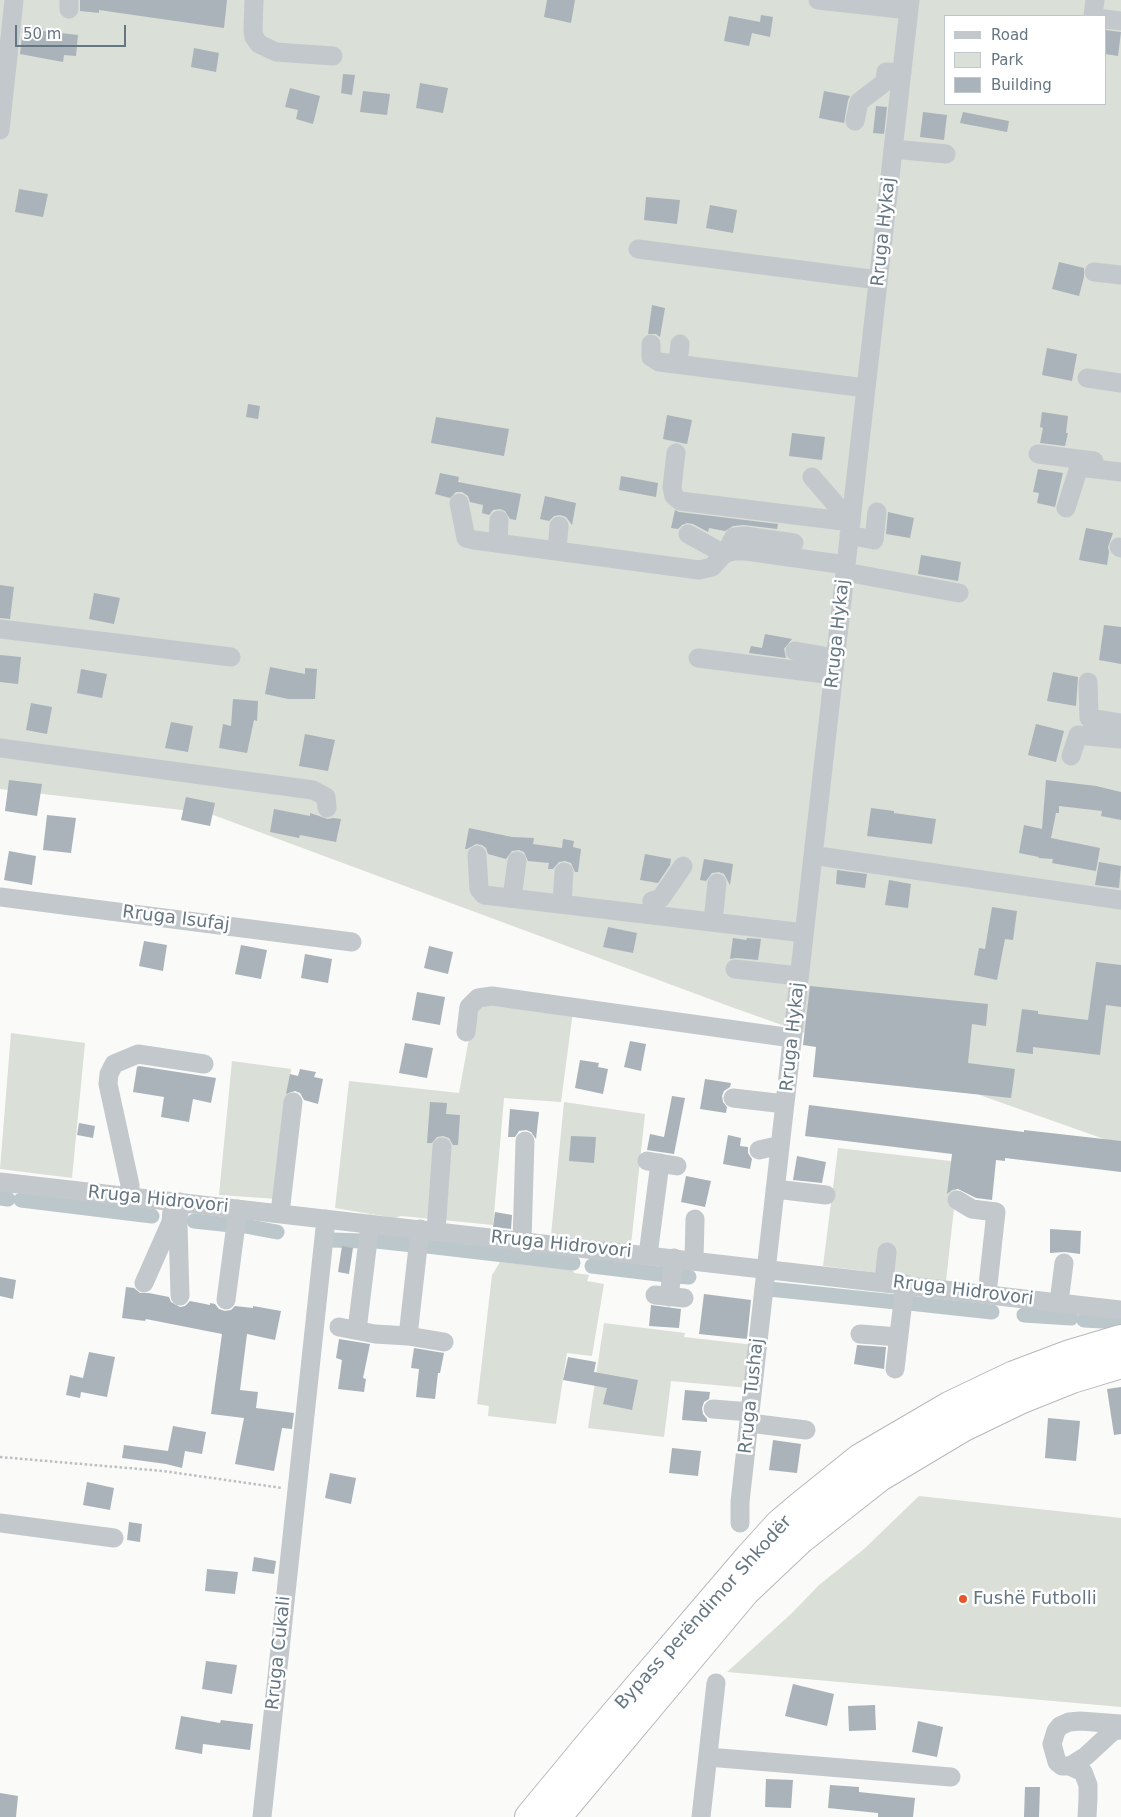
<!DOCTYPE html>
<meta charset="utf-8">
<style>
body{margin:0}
#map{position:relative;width:1121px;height:1817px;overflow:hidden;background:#fafaf8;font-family:"DejaVu Sans",sans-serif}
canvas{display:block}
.legend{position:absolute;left:944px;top:15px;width:162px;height:90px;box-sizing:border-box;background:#fff;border:1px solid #c1c8cd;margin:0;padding:6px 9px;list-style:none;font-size:15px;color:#657683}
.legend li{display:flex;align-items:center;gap:10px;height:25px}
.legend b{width:25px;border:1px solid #c1c8cd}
.scale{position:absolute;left:15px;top:25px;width:111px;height:22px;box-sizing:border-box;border:2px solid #657683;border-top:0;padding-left:6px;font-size:15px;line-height:18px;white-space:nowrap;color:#657683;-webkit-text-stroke:4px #fff;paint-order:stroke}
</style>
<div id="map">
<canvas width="1121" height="1817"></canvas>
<ul class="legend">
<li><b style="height:6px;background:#c3c8cc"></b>Road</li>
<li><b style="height:14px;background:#dadfd7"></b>Park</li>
<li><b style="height:14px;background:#aab3b9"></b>Building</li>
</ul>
<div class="scale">50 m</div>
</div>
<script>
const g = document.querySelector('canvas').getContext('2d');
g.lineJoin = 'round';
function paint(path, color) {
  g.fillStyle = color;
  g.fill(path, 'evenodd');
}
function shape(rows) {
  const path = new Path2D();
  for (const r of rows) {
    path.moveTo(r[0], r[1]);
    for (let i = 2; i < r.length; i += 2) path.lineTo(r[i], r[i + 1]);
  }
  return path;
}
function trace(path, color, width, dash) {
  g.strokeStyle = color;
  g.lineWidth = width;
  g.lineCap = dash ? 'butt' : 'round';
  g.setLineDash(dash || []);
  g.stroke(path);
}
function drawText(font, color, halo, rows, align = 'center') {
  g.font = font + ' "DejaVu Sans",sans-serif';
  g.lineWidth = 5;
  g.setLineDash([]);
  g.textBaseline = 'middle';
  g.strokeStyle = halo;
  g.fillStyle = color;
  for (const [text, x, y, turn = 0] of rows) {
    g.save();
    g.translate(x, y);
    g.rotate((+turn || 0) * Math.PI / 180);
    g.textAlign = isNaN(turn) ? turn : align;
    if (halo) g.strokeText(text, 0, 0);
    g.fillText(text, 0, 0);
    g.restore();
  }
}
const green = shape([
 [0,0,1121,0,1121,1145,734,1008,208,813,0,789],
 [945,16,1105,16,1105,104,945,104],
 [488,1002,573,1011,561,1102,504,1098,493,1225,401,1216,395,1218,335,1208,349,1081,459,1093,472,1022,477,1010],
 [11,1033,85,1043,72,1178,0,1169],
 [232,1061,291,1069,277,1199,219,1195],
 [564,1102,645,1114,631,1245,551,1235],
 [838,1148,959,1162,946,1281,823,1266],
 [500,1262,573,1270,574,1273,589,1275,587,1281,604,1284,592,1356,567,1353,556,1424,488,1416,489,1406,477,1404,492,1275],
 [604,1323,685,1333,684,1337,754,1345,748,1388,671,1381,664,1437,588,1428],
 [919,1496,1121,1518,1121,1707,727,1672,792,1613,819,1585,864,1549]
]);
const canal = shape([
 [0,1198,8,1199],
 [21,1200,152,1216],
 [194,1221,231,1225],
 [245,1226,277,1232],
 [332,1240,362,1241],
 [376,1241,413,1245],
 [427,1246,573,1263],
 [592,1266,667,1275],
 [676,1276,689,1277],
 [769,1289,896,1302],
 [909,1303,992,1312],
 [1024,1315,1071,1318],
 [1084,1320,1121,1322]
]);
const building = shape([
 [80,0,227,0,224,28,99,10,99,13,80,11],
 [547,0,575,0,571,23,544,17],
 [761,15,773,17,770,37,752,33,749,46,724,41,729,16,760,22],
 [23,25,43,28,43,31,78,35,76,56,64,55,63,62,20,54],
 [1105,30,1121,32,1118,56,1105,54],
 [194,48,219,53,216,72,191,67],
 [343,74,355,75,352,95,341,93],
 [420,83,448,88,443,113,416,108],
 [290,88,320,96,313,124,296,119,298,110,285,107],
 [363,91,390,94,387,115,360,112],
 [824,91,850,96,848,100,844,123,819,118],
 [876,106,887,107,884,134,873,133],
 [923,112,947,115,944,140,920,137],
 [963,112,1009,121,1007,132,960,123],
 [19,189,48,194,43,217,15,212],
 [646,197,680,200,677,224,644,220],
 [710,205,737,210,733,233,706,228],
 [1059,262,1084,268,1084,277,1079,296,1052,289],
 [652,305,665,308,660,337,656,334,648,334],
 [1047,348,1077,354,1072,381,1042,375],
 [248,404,260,406,258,419,246,417],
 [1042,412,1068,416,1066,433,1068,433,1065,446,1040,443,1043,428,1040,427],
 [667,415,692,420,687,444,663,439],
 [436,417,509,429,504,456,431,443],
 [792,433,825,437,822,460,789,456],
 [1038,469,1063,473,1055,507,1037,503,1039,493,1033,492],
 [440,473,459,477,458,482,521,494,516,520,510,519,505,511,500,509,493,510,489,515,482,513,483,505,470,502,468,496,462,492,456,492,450,498,435,494],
 [621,476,658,483,656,497,619,490],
 [545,496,576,503,572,525,566,517,560,515,554,516,549,521,540,519],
 [675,510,679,512,778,524,777,529,744,525,733,526,725,531,709,528,708,532,693,524,687,523,682,525,678,529,671,528],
 [888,512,914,518,910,538,886,534],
 [1086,528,1113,533,1108,547,1109,552,1107,565,1079,560],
 [921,555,961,562,958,581,918,574],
 [0,585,14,587,10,619,0,618],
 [94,593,120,598,114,624,89,619],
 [1104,625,1121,627,1121,664,1099,660],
 [765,634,792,639,784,649,786,658,749,653,751,646,762,648],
 [0,655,21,657,18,684,0,682],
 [270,667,305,674,305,668,317,669,315,699,288,699,265,694],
 [81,669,107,674,102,698,77,693],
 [1053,672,1078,677,1076,706,1047,701],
 [233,699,258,701,257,721,254,720,247,753,219,748,223,724,231,726],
 [31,703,52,707,47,734,26,730],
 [171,722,193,726,188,752,165,748],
 [1036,724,1064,731,1056,762,1028,755],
 [305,734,335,740,328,771,299,766],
 [9,780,42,784,37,816,5,811],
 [1046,780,1096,786,1121,792,1121,820,1101,816,1102,811,1059,806,1059,813,1056,813,1051,838,1100,848,1096,871,1052,863,1053,859,1038,858,1039,857,1019,853,1024,825,1042,829],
 [186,797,215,803,210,826,181,820],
 [871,808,894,811,894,813,936,819,932,844,867,836],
 [274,809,310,816,310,813,328,819,333,818,341,819,336,842,300,835,299,838,270,832],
 [47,815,76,818,71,853,43,850],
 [469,828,512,837,534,838,533,844,562,848,563,839,574,841,573,847,581,849,578,872,575,872,571,863,565,861,559,862,553,869,548,869,549,863,528,861,524,852,519,850,512,851,506,859,488,854,486,848,482,845,476,844,467,849,465,849],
 [9,851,36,856,32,885,4,880],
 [645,854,671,859,670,865,658,883,640,880],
 [704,859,733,864,730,885,724,874,719,872,712,873,706,881,700,880],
 [1099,862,1121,866,1119,888,1095,885],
 [837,870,867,874,865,888,836,884],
 [889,880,911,884,908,908,885,905],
 [992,907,1017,911,1013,940,1005,939,997,980,974,975,979,948,985,949],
 [608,927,637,933,633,953,603,947],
 [733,938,746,940,747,938,761,939,758,960,736,958,730,959],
 [144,941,167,945,163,971,139,966],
 [241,945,267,950,261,979,235,974],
 [429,946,453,952,448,974,424,968],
 [305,954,332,959,328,983,301,978],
 [1096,962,1121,965,1121,1007,1106,1005,1100,1055,1033,1047,1033,1054,1016,1052,1022,1009,1038,1011,1038,1014,1088,1020],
 [810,986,988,1004,986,1026,972,1024,968,1063,1015,1069,1011,1098,813,1077,816,1047,803,1045],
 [417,992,445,997,440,1025,412,1020],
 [630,1041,646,1044,641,1071,624,1067],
 [405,1043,433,1048,427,1078,399,1073],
 [580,1060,599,1063,598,1067,608,1069,603,1094,575,1088],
 [139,1066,216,1078,211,1103,193,1099,189,1122,161,1117,164,1097,133,1092,137,1067],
 [300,1069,316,1072,314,1077,323,1079,318,1104,304,1100,300,1093,295,1091,286,1094,290,1074,298,1076],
 [705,1079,731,1083,730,1087,724,1091,722,1096,723,1102,727,1107,726,1113,700,1109],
 [672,1096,685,1098,674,1154,647,1150,650,1134,664,1137],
 [430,1102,447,1103,446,1114,460,1115,458,1145,453,1145,449,1138,443,1136,437,1137,432,1143,427,1143],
 [809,1105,1024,1132,1024,1130,1121,1141,1121,1172,1005,1158,1005,1161,996,1160,992,1200,976,1198,958,1189,952,1190,947,1194,952,1154,805,1136],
 [510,1109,539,1112,536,1139,531,1132,526,1130,519,1131,515,1137,508,1137],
 [79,1123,95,1126,93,1138,77,1135],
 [728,1135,741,1138,740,1146,748,1147,748,1153,752,1159,750,1169,723,1164],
 [571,1136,596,1137,594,1163,569,1161],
 [797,1156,826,1162,822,1183,793,1180],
 [686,1176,711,1181,705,1207,681,1202],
 [495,1212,512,1215,511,1229,493,1227],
 [1050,1229,1081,1231,1080,1254,1065,1252,1050,1253],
 [342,1246,353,1248,349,1274,338,1272],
 [0,1277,16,1280,13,1299,0,1296],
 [126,1287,134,1288,140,1293,149,1293,169,1297,171,1302,180,1307,185,1306,190,1301,210,1305,210,1303,215,1304,219,1309,225,1311,231,1310,235,1306,253,1308,253,1306,281,1311,275,1340,247,1334,240,1390,258,1392,256,1408,294,1413,292,1429,282,1428,274,1471,235,1464,244,1418,211,1414,222,1334,146,1319,145,1321,122,1318],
 [704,1294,751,1300,747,1339,699,1334],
 [651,1305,681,1309,679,1328,649,1326],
 [339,1339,370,1344,363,1378,366,1379,364,1392,338,1389,342,1360,336,1358],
 [857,1345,886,1347,884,1369,854,1364],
 [414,1348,444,1353,440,1373,438,1373,435,1399,416,1397,419,1369,411,1368],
 [89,1352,115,1357,107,1397,81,1392,80,1398,66,1395,70,1375,83,1378],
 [568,1357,596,1362,594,1372,638,1380,632,1410,603,1404,607,1388,563,1380],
 [1121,1387,1121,1434,1114,1435,1107,1389],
 [685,1390,710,1392,709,1399,704,1402,702,1408,703,1414,707,1419,707,1422,682,1420],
 [1048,1418,1080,1421,1076,1461,1045,1458],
 [173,1426,206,1432,202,1454,185,1451,182,1468,166,1464,122,1458,124,1445,168,1451],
 [773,1440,801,1444,797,1473,769,1470],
 [672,1448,701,1451,698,1476,669,1473],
 [330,1473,356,1478,351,1504,325,1498],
 [87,1482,114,1488,110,1510,83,1505],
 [129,1522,142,1524,140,1542,127,1540],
 [254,1557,276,1561,274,1574,252,1571],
 [207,1569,238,1572,235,1594,205,1591],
 [206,1661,237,1665,232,1694,202,1689],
 [793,1684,834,1694,827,1726,785,1716],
 [875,1705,876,1730,849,1731,848,1706],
 [181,1716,220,1723,221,1720,253,1724,250,1750,203,1744,202,1754,175,1749],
 [918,1721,943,1727,937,1757,912,1752],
 [766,1779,793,1780,791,1808,765,1807],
 [830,1785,859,1787,859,1792,915,1798,913,1817,878,1817,878,1813,828,1808],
 [1025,1787,1040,1787,1039,1817,1024,1817],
 [0,1793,18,1796,16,1817,0,1817]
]);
const path = shape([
 [0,1457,163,1471,282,1488]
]);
const minor = shape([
 [69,0,69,9],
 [254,0,253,31,254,37,259,44,276,52,333,56],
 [818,0,909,10],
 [1093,16,1095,0],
 [1105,19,1121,21],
 [855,121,859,102,885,82,886,72,902,73],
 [0,130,14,0],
 [893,149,946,154],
 [638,249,878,280],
 [1094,272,1121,275],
 [651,344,651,357,659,362,866,388],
 [678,364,680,344],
 [1087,378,1121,383],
 [676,453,672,487,674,496,680,501,851,522],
 [1038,454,1094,461],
 [812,477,851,522],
 [459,503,466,538,474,540,699,570,712,567,724,554,733,551,746,551,846,565],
 [1066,508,1079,467,1121,472],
 [688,534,724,554],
 [849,535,874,540,877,512],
 [498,543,499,520],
 [1119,547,1121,548],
 [557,551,559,526],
 [733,551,729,546,734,537,745,536,794,543],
 [845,572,959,593],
 [0,629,231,657],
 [795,651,835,658],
 [698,658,833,675],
 [1088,682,1089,718,1121,723],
 [0,748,313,790,326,797,327,808],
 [1071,756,1078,735,1121,739],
 [477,855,479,889,484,895,804,933],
 [825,857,1121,900],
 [0,897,352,942],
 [512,898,517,861],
 [652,901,661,898,683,866],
 [562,904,564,872],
 [713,922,717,883],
 [735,969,799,976],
 [466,1032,469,1007,478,998,492,996,792,1038],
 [733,1098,785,1104],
 [759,1150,772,1147,780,1148],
 [647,1161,677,1166],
 [0,1182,1121,1310],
 [775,1189,826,1195],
 [130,1196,130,1185,108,1084,109,1074,114,1064,138,1054,204,1064],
 [957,1200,972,1209,996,1212,987,1294],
 [280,1213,293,1102],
 [436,1231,442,1147],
 [522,1241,525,1141],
 [648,1255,660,1163],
 [694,1260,695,1219],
 [884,1282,887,1252],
 [144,1283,171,1222,172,1210],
 [655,1295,684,1298],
 [180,1296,178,1224,180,1202],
 [669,1297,674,1258],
 [226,1300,238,1209],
 [1059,1302,1064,1263],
 [339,1327,375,1334,408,1336,444,1342],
 [357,1330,370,1224],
 [860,1334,899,1337],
 [408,1336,420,1229],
 [895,1369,905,1284],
 [713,1409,750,1412],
 [749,1423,806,1430],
 [0,1523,114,1538],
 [740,1523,740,1502,750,1412,910,0],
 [1121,1724,1080,1721,1069,1722,1060,1726,1056,1731,1052,1744,1057,1762,1062,1766,1070,1766,1086,1756,1113,1731,1121,1730],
 [708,1757,951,1777],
 [1070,1766,1083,1772,1088,1785,1088,1798,1087,1817],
 [262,1817,326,1219],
 [701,1817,716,1683]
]);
const highway = shape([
 [529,1817,596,1736,749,1557,779,1524,799,1507,860,1458,949,1406,1014,1375,1067,1355,1121,1339],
 [557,1817,746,1591,800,1540,880,1477,962,1428,1022,1399,1072,1379,1121,1364]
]);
const markers = [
 [963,1599,5,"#e4572e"]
];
const streetNames = [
 ["Rruga Hykaj",884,232,-84],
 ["Rruga Hykaj",838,634,-84],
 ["Rruga Isufaj",176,919,7],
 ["Rruga Hykaj",793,1037,-84],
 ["Rruga Hidrovori",158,1200,6],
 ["Rruga Hidrovori",561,1245,6],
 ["Rruga Hidrovori",963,1291,7],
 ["Rruga Tushaj",752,1396,-84],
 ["Bypass perëndimor Shkodër",704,1613,-48],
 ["Rruga Cukali",279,1653,-84]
];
const poiNames = [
 ["Fushë Futbolli",973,1599]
];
paint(green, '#dadfd7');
trace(canal, '#bbc7cb', 15);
paint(building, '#aab3b9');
trace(highway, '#b4b9bd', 30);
trace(path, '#bbbfc2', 2.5, [2.5, 2.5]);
trace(minor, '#c3c8cc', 19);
trace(highway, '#fff', 28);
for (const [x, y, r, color] of markers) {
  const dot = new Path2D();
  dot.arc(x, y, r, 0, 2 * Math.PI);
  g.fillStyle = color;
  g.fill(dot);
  trace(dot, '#fff', 2);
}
drawText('18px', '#657683', '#fff', streetNames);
drawText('18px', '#657683', '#fff', poiNames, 'left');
</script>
